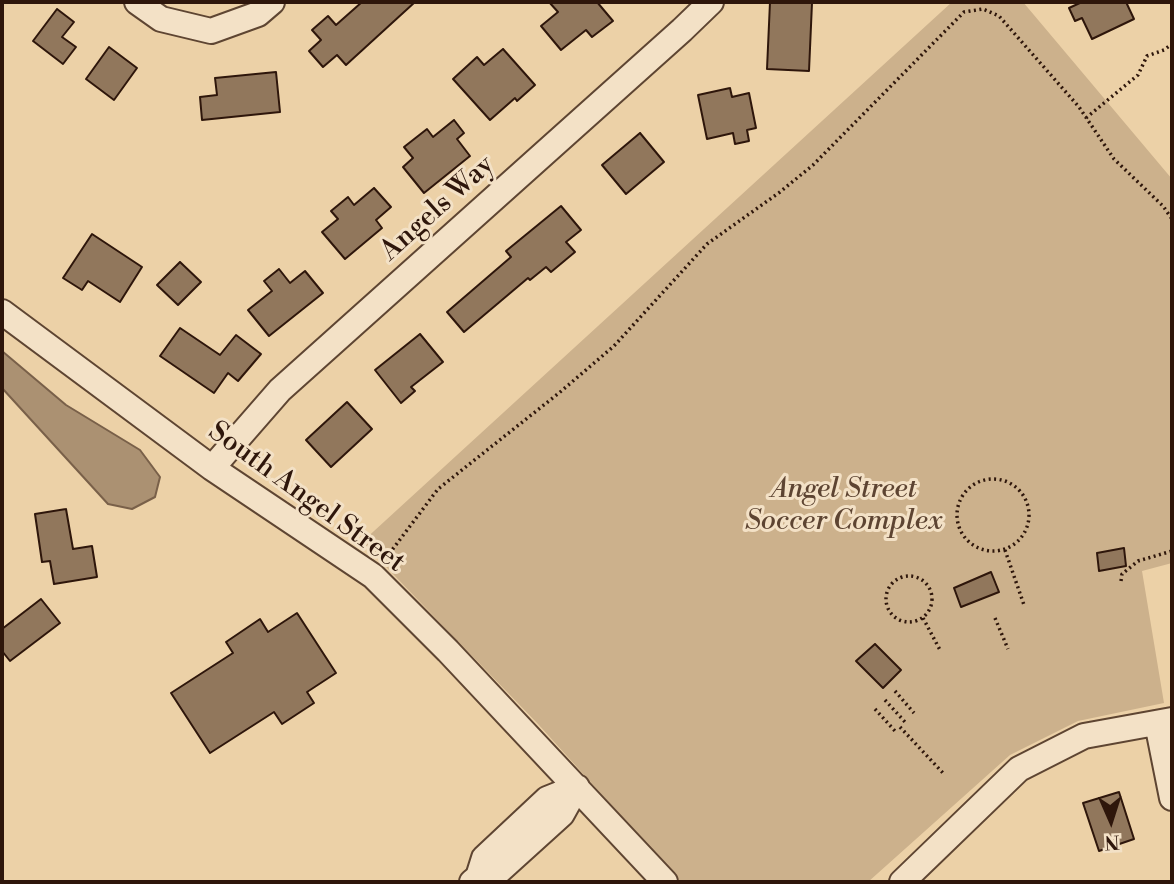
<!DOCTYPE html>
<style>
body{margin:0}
#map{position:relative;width:1174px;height:884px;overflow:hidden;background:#ecd1a7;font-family:"Libre Bodoni",serif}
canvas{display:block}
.frame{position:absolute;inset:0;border:4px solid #2e160b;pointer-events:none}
.north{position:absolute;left:1076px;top:786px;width:70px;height:70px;-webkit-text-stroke:5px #f3e1c6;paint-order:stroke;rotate:177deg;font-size:19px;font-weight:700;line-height:28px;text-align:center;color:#2e160b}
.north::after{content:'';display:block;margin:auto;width:24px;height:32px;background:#2e160b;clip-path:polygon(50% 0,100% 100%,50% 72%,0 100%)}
</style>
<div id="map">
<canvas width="1174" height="884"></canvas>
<div class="frame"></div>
<div class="north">N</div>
</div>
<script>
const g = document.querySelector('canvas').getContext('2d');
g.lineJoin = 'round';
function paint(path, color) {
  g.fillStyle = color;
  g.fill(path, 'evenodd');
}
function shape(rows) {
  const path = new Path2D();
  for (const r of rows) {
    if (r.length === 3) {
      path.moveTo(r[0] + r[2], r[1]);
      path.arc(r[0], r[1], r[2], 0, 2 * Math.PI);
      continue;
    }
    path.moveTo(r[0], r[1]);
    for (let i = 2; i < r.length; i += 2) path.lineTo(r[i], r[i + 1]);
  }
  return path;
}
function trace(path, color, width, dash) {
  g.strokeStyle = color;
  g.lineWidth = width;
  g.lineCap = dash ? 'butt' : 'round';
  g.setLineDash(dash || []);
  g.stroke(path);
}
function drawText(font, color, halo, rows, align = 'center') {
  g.font = font + ' "Libre Bodoni",serif';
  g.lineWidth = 6;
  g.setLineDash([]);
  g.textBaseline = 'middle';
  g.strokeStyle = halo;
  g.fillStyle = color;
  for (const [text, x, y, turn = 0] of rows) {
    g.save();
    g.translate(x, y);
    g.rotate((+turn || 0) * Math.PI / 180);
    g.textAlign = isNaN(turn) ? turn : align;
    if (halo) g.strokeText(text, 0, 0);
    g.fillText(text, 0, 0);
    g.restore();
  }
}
const green = shape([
 [952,2,1023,2,1172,179,1172,563,1142,571,1164,703,1078,721,1010,755,868,882,681,882,538,724,362,542]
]);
const water = shape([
 [2,351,66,405,140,450,160,477,155,497,132,509,108,504,2,388,2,351]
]);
const building = shape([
 [362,2,415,2,346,65,337,55,323,67,309,51,321,40,312,30,328,16,336,25,362,2],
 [549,2,597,2,613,21,592,37,586,30,561,50,541,26,558,12,549,2],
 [770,2,812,3,809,71,767,69,770,2],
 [1082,2,1126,2,1134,19,1092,39,1082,18,1075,21,1069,8,1082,2],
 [57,9,74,22,62,37,76,47,63,64,33,41,57,9],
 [109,47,137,68,114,100,86,79,109,47],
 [503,49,535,85,517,101,515,98,490,120,453,79,477,57,484,65,503,49],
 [276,72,280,112,202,120,200,97,217,95,215,78,276,72],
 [730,88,732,97,749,93,756,128,747,130,749,141,735,144,733,133,707,139,698,95,730,88],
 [454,120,464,133,457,139,470,156,424,193,403,167,413,158,404,147,427,129,433,137,454,120],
 [640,133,664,162,626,194,602,165,640,133],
 [374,188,391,207,376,220,382,228,345,259,322,232,338,219,331,211,348,197,354,205,374,188],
 [561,206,581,230,566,242,575,252,551,272,546,267,530,280,528,278,464,332,447,312,511,257,506,251,561,206],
 [92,234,142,267,120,302,88,281,82,290,63,278,92,234],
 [180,262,201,282,178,305,157,285,180,262],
 [279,269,290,283,305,271,323,293,269,336,248,310,272,291,264,281,279,269],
 [180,328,220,355,236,335,261,354,238,381,228,373,214,393,160,356,180,328],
 [420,334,443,362,411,387,415,391,401,403,375,370,420,334],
 [347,402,372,429,331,467,306,440,347,402],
 [66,509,73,549,92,546,97,577,54,584,50,561,42,562,35,514,66,509],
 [1124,548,1126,566,1099,571,1097,553,1124,548],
 [991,572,999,592,961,607,954,588,991,572],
 [41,599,60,623,10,661,2,651,2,629,41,599],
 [297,613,336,673,307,692,314,703,282,724,274,712,210,753,171,693,233,653,226,642,260,619,268,632,297,613],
 [875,644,901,670,883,688,856,661,875,644],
 [1119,792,1134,839,1099,851,1083,803,1119,792]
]);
const path = shape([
 [1086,118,1138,75,1147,56,1164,50,1172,44],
 [993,515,36],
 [1005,550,1024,605],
 [386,558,438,489,559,393,614,346,707,244,780,192,813,165,964,12,983,9,999,16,1079,107,1114,159,1163,206,1172,219],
 [909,599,23],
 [1121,581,1122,574,1138,561,1172,551],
 [923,618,940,650],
 [995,618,1008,649],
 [895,691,914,713],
 [885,700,905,722],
 [875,709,895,731],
 [900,727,943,773]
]);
const minor = shape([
 [137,2,161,19,211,31,258,14,272,2],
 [2,312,212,468,373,576,448,651,665,882],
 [212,468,280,390,682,30,711,2],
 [1157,723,1172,798],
 [478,877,484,858,547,799,577,787],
 [472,882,478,877,499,871,562,814,577,787],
 [902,882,1019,769,1084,736,1172,720]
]);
const streetNames = [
 ["Angels Way",438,209,-42],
 ["South Angel Street",306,498,36]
];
const parkNames = [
 ["Angel Street",844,490],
 ["Soccer Complex",844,522]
];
paint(green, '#ccb18c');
paint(water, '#ab9172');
trace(water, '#796049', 2);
paint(building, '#91775c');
trace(building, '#2e160b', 2);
trace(minor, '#5e4532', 28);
trace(path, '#2e160b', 3.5, [2, 3.5]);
trace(minor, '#f3e1c6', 24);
drawText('28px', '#2e160b', '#f3e1c6', streetNames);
drawText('italic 28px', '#5d4432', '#f3e1c6', parkNames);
</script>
